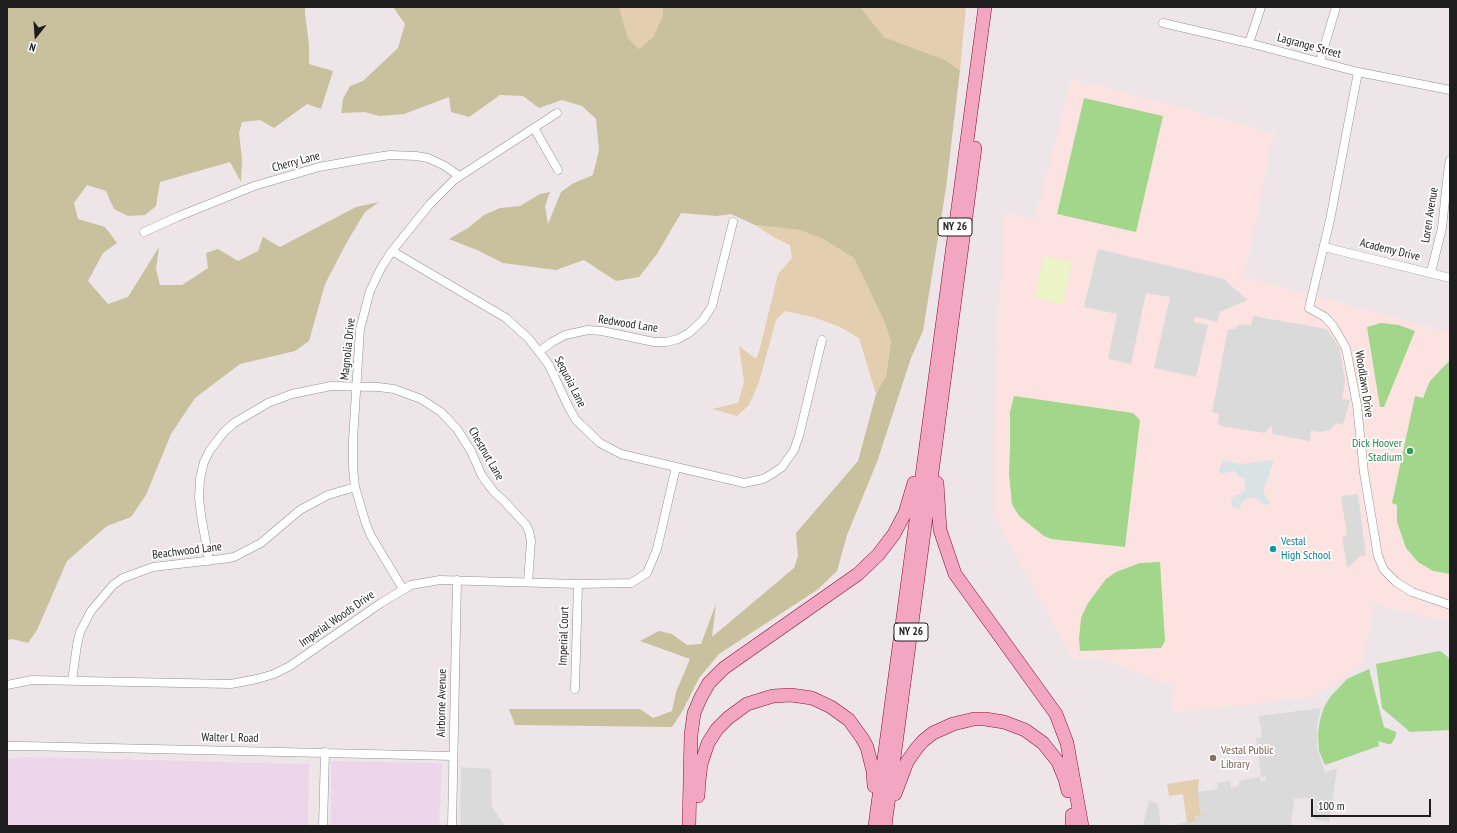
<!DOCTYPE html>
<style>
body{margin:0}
#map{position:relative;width:1457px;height:833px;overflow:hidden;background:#eee5e8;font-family:"PT Sans Narrow",sans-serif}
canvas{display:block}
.frame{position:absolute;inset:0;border:8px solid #1e1e1e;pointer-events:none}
.north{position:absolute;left:16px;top:16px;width:40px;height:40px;-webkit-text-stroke:3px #fff;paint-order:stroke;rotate:197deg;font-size:11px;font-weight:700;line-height:16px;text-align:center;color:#1e1e1e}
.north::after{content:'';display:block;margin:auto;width:14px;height:18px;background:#1e1e1e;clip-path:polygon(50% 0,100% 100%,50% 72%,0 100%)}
.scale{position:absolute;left:1311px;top:799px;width:120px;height:18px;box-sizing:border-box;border:2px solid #1e1e1e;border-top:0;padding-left:5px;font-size:12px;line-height:14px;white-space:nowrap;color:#1e1e1e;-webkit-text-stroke:3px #fff;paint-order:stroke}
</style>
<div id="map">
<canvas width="1457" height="833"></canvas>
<div class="frame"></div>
<div class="north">N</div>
<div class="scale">100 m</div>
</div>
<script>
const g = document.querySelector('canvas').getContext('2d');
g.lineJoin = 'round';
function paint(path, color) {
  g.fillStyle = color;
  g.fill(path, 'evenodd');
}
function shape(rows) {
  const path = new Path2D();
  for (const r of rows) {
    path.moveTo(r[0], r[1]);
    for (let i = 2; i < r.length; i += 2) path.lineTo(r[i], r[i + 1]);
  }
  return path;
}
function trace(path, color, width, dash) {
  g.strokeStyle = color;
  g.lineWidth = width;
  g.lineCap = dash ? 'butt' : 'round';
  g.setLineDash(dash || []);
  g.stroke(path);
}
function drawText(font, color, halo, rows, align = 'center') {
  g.font = font + ' "PT Sans Narrow",sans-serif';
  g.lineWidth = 3.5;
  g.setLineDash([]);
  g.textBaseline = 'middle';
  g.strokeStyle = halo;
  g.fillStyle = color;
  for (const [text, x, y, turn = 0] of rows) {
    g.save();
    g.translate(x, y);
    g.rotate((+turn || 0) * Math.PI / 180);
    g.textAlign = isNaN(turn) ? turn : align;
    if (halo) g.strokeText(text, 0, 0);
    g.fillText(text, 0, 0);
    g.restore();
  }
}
const commercial = shape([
 [27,757,309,764,308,826,7,826,7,759],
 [331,761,442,763,439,826,331,826]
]);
const education = shape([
 [1072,79,1274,133,1244,277,1450,333,1450,621,1373,604,1363,664,1316,696,1171,713,1174,686,1099,658,1072,658,993,513,995,395,1004,213,1035,219]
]);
const grass = shape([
 [619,7,663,7,663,16,653,37,639,49,628,38],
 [860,7,966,7,960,70,945,60,884,37],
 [755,225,800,230,823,239,854,258,885,323,891,342,886,376,876,394,859,338,840,327,813,317,785,311,776,320,759,382,749,405,737,416,712,409,738,403,744,382,739,346,756,359,760,348,778,274,792,258,790,245,775,238],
 [1199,779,1198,791,1201,815,1194,817,1198,821,1187,823,1183,794,1169,796,1167,784]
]);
const forest = shape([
 [7,7,305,7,305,14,309,45,309,64,333,71,321,109,307,104,274,128,260,120,242,122,239,133,242,159,241,182,230,162,160,182,156,206,145,215,128,216,114,209,106,191,87,185,74,203,78,219,105,227,117,243,103,253,88,281,108,304,128,297,159,247,156,269,160,285,182,285,208,268,206,253,218,249,238,261,258,251,263,237,280,247,356,207,379,202,365,212,347,242,325,284,309,341,295,351,240,364,195,398,171,434,146,495,131,517,107,526,67,561,37,630,28,643,12,639,7,641],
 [393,7,619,7,628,38,639,49,653,37,663,16,663,7,860,7,884,37,945,60,960,70,946,188,923,331,911,358,877,462,847,535,837,571,817,590,719,654,699,678,683,710,672,727,515,725,509,709,640,709,653,718,672,711,676,692,690,659,640,641,659,631,672,634,687,645,701,644,716,604,712,637,794,568,798,556,796,533,858,461,876,394,886,376,891,342,885,323,854,258,823,239,800,230,755,225,731,214,717,216,681,213,657,254,639,277,616,281,584,260,556,270,503,263,477,250,449,239,468,228,484,215,500,208,520,206,540,194,550,192,545,206,548,224,561,192,572,184,593,175,599,150,596,119,582,106,562,100,539,108,523,96,500,95,469,117,451,112,449,97,404,114,380,116,364,112,341,113,343,99,350,86,363,81,398,48,405,24]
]);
const park = shape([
 [1044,256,1072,262,1063,304,1035,298]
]);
const pitch = shape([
 [1084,98,1163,116,1136,232,1057,214],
 [1381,323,1399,325,1415,331,1384,407,1380,407,1367,327],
 [1450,360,1450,574,1433,571,1418,562,1406,548,1397,522,1397,505,1392,503,1415,396,1423,398,1430,381],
 [1014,396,1133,413,1140,420,1125,547,1051,539,1044,536,1019,516,1012,504,1009,474,1010,447,1010,412],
 [1160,562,1165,641,1161,648,1080,651,1079,639,1081,618,1088,603,1106,579,1116,572,1140,563],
 [1439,651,1442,652,1450,659,1450,730,1410,732,1382,708,1376,664],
 [1369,669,1384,727,1396,732,1395,738,1391,744,1388,744,1378,741,1379,746,1325,765,1319,751,1318,734,1320,720,1324,707,1331,696,1347,679]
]);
const parking = shape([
 [1098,249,1224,279,1247,300,1220,312,1217,322,1196,317,1194,319,1193,322,1208,325,1196,377,1154,368,1170,297,1146,293,1131,364,1108,359,1117,314,1084,307],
 [1253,316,1327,329,1340,349,1345,381,1342,399,1350,400,1343,425,1336,423,1330,430,1320,432,1311,430,1310,441,1272,434,1272,427,1270,427,1265,433,1221,426,1218,423,1219,414,1212,412,1228,329,1234,329,1240,324,1251,325],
 [1358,494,1366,556,1360,556,1347,568,1342,537,1347,535,1341,496],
 [1321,708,1317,723,1317,748,1325,772,1337,769,1329,822,1314,819,1315,797,1294,799,1291,826,1178,826,1178,824,1197,821,1194,816,1201,815,1198,792,1218,789,1217,783,1230,781,1231,788,1239,786,1239,781,1260,777,1261,782,1265,781,1266,777,1261,777,1256,738,1262,737,1259,716],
 [461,767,491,769,492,807,505,826,460,826],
 [1149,800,1158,804,1161,826,1143,826]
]);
const plaza = shape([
 [1368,437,1372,440,1378,442,1379,438,1384,439,1384,443,1388,444,1393,442,1396,444,1396,449,1391,451,1388,449,1387,447,1374,445,1370,449],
 [1223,460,1240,464,1274,460,1263,492,1271,504,1264,505,1260,501,1254,498,1249,498,1242,502,1240,509,1236,509,1233,507,1231,504,1232,498,1245,491,1244,477,1238,477,1235,471,1220,474,1219,470]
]);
const street = shape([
 [1163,23,1249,43,1358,72,1450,90],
 [1249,43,1261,7],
 [1320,61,1336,7],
 [1358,72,1330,220,1309,308,1325,317,1333,326,1346,348,1357,405,1364,473,1378,556,1384,570,1396,582,1412,592,1450,605],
 [534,128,558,170],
 [144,232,177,217,254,186,319,167,364,159,390,155,416,156,428,158,445,166,459,176],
 [1324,247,1450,278],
 [392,251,506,318,529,339,549,365,568,406,576,420,600,443,621,454,744,483,763,479,772,474,782,467,794,450,799,436,822,340],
 [1431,272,1442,228,1448,172,1450,160],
 [540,351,552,342,565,335,588,330,602,331,654,342,666,342,678,339,689,333,703,320,712,306,733,222],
 [209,561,201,515,199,498,200,479,204,462,210,450,224,432,234,423,268,403,292,394,331,386,378,387,394,389,421,399,441,412,457,429,471,451,482,476,494,492,504,501,526,525,529,531,531,541,528,582],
 [403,589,371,536,366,524,355,487,353,468,353,440,360,329,370,291,381,268,392,251,430,204,454,180,557,113],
 [72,681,77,645,80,632,91,611,113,585,123,578,153,567,222,559,234,557,261,543,300,510,328,495,355,487],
 [7,685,32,680,231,684,257,679,274,674,290,666,381,603,411,585,440,580,578,584,631,583,647,573,657,549,676,467],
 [575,689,578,584],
 [7,746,24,746,453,756],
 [323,826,325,752],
 [452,826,457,580]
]);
const primary = shape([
 [937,483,940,530,955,574,1056,714,1067,743,1082,826],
 [895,794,907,762,916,749,923,741,933,733,953,724,974,719,985,719,1004,722,1025,730,1043,743,1058,762,1065,779,1068,791],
 [698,796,699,781,701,764,708,743,717,729,728,718,747,704,773,696,791,695,812,698,831,707,849,720,862,738,867,747,873,771,874,786],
 [689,826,691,735,694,713,701,697,709,683,724,668,858,574,878,555,894,534,905,513,914,483],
 [875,826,985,7],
 [885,826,975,148],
 [1072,826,1072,815]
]);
const markers = [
 [1410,451,4,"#2e9e5b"],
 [1273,549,4,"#0f9aa8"],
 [1213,758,4,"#8d6e63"]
];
const shields = [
 [955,227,34],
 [911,632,34]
];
const shieldNames = [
 ["NY 26",955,227],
 ["NY 26",911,632]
];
const streetNames = [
 ["Lagrange Street",1309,46,15],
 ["Cherry Lane",296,162,-15],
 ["Loren Avenue",1430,215,-81],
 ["Academy Drive",1390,250,14],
 ["Redwood Lane",628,324,9],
 ["Magnolia Drive",348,349,-84],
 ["Sequoia Lane",570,382,63],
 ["Woodlawn Drive",1364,384,81],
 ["Chestnut Lane",486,454,60],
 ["Beachwood Lane",187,551,-7],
 ["Imperial Woods Drive",337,619,-35],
 ["Imperial Court",564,636,-88],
 ["Airborne Avenue",442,703,-89],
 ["Walter L Road",230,738,1]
];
const leisureNames = [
 ["Dick Hoover",1402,444],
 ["Stadium",1402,458]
];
const cultureNames = [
 ["Vestal",1281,542],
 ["High School",1281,556]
];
const educationNames = [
 ["Vestal Public",1221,751],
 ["Library",1221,765]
];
paint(commercial, '#edd6ea');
paint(education, '#fce3e1');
paint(grass, '#e3ceb0');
paint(forest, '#c9c09e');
paint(park, '#ecf4c7');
paint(pitch, '#a1d68b');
paint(parking, '#dadada');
paint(plaza, '#dae3e4');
trace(street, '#929292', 9);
trace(primary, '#8a0f2d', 14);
trace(street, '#fff', 8);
trace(primary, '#f3a6c1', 13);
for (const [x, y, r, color] of markers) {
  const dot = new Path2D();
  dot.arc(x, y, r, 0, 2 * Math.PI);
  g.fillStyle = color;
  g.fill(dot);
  trace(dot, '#fff', 1.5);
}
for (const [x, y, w] of shields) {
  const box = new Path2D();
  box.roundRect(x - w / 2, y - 9, w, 18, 3);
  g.fillStyle = '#fff';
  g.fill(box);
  trace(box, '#1e1e1e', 1);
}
drawText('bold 11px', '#1e1e1e', null, shieldNames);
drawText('12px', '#1e1e1e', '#fff', streetNames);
drawText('12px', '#27864d', '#fff', leisureNames, 'right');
drawText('12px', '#0d838f', '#fff', cultureNames, 'left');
drawText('12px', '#785e54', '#fff', educationNames, 'left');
</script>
